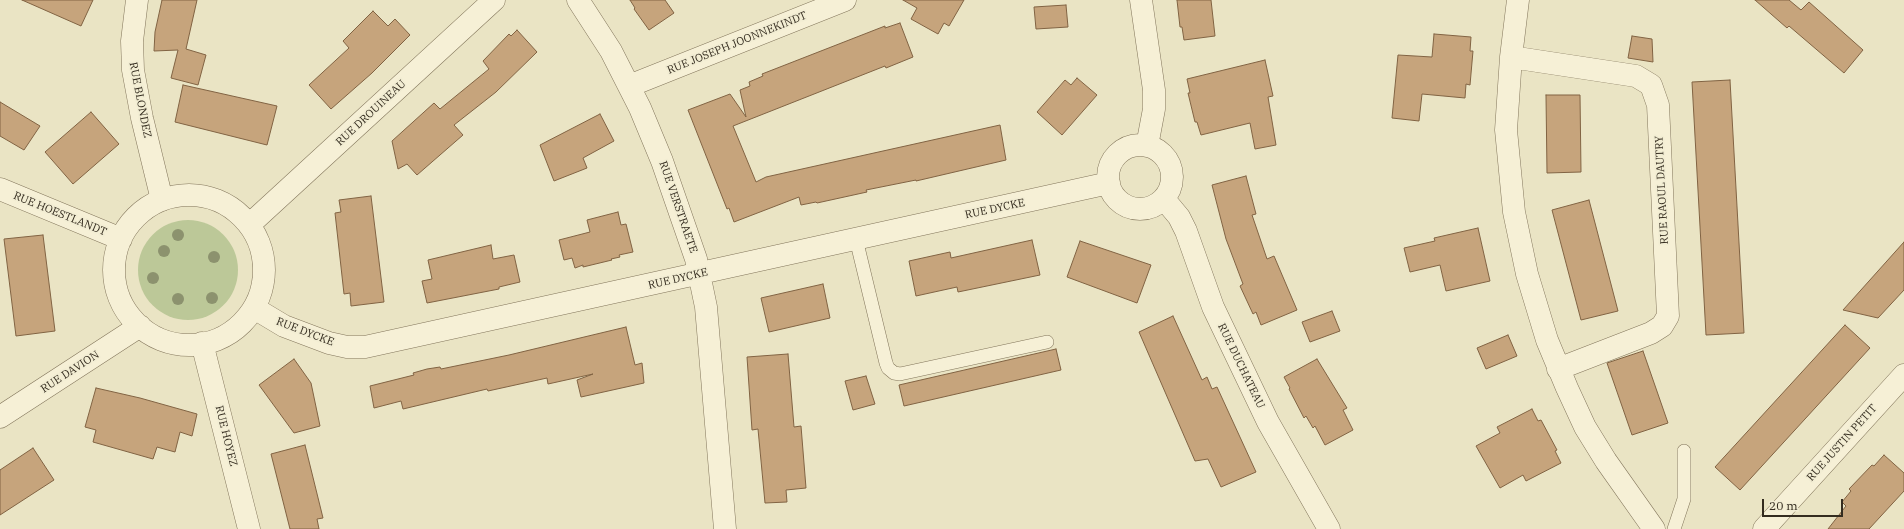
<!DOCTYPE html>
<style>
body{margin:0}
#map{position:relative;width:1904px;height:529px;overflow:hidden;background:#eae4c4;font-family:"IBM Plex Serif",serif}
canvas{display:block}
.scale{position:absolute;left:1762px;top:499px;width:81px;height:18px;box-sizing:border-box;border:2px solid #342c1f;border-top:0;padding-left:5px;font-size:12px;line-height:14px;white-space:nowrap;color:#342c1f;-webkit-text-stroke:3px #f2edd3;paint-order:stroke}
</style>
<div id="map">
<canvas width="1904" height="529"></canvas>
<div class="scale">20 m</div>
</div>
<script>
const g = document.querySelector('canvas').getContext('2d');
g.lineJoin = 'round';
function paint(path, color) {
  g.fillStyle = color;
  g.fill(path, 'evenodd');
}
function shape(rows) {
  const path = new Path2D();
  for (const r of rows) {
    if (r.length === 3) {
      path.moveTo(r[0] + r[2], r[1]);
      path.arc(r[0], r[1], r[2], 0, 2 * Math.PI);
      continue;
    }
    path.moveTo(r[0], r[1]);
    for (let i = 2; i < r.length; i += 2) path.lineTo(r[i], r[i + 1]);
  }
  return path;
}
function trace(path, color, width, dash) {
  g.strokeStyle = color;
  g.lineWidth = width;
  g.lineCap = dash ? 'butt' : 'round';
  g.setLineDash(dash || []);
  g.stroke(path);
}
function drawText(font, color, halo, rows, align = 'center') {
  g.font = font + ' "IBM Plex Serif",serif';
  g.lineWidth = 3.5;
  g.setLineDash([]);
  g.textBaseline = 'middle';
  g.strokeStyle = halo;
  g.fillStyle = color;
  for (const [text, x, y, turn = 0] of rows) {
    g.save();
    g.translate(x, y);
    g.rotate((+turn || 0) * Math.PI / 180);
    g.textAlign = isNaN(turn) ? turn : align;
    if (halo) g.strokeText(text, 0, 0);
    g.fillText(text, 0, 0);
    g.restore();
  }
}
const green = shape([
 [188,270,50]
]);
const building = shape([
 [22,0,93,0,81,26,22,0],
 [162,0,197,0,186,49,206,55,198,85,171,78,178,50,154,51,155,32,162,0],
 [630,0,665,0,674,13,649,30,634,9,635,8,630,0],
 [903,0,964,0,949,26,944,23,938,34,911,19,917,8,903,0],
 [1177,0,1211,0,1215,36,1184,40,1182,27,1180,27,1177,0],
 [1755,0,1789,0,1801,10,1809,2,1863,50,1844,73,1789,26,1787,28,1755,0],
 [1066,5,1068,27,1036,29,1034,7,1066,5],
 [373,11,388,26,395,19,410,35,372,73,331,109,309,85,349,48,343,41,373,11],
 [900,23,913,57,886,68,885,66,733,126,756,182,766,177,1000,125,1006,160,916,181,916,180,866,190,867,192,817,203,816,202,801,205,799,197,734,222,729,208,727,209,688,110,730,94,746,117,740,90,750,86,749,82,763,76,762,74,885,26,885,28,900,23],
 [517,30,537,52,496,92,454,125,463,135,417,175,407,164,398,169,392,141,434,103,440,109,489,69,483,61,509,34,511,36,517,30],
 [1434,34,1471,37,1470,51,1473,51,1470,85,1466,84,1465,98,1422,94,1419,121,1392,118,1398,55,1432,57,1434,34],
 [1632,36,1652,39,1653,62,1628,58,1632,36],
 [1265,60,1273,96,1268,97,1276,145,1255,149,1250,123,1201,135,1197,122,1195,122,1188,93,1190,93,1187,79,1265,60],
 [1077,78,1097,95,1062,135,1037,112,1065,80,1071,85,1077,78],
 [1730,80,1744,333,1706,335,1692,82,1730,80],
 [183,85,277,106,267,145,175,122,183,85],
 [1546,95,1580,95,1581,172,1547,173,1546,95],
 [0,102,40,126,24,150,0,136,0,102],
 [91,112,119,144,73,184,45,152,91,112],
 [600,114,614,141,583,158,587,168,554,181,540,145,600,114],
 [1246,176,1256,214,1252,215,1267,259,1274,256,1297,310,1261,325,1256,312,1253,314,1240,286,1243,284,1226,239,1212,185,1246,176],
 [371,196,384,302,351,306,350,293,344,294,335,213,341,212,339,200,371,196],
 [1589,200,1618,311,1581,320,1552,210,1589,200],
 [618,212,621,225,626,224,633,252,619,255,620,257,611,259,612,260,583,267,583,265,575,268,572,258,564,260,559,240,590,232,587,220,618,212],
 [1478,228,1490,281,1446,291,1440,265,1410,272,1404,248,1435,241,1434,238,1478,228],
 [43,235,55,331,16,336,4,239,43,235],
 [1032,240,1040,275,958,292,957,287,916,296,909,261,950,252,951,258,1032,240],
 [1080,241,1151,265,1137,303,1067,277,1080,241],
 [1904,242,1904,290,1878,318,1843,310,1904,242],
 [491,245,493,259,514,255,520,282,499,287,499,289,427,303,422,281,432,279,428,260,491,245],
 [823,284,830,318,769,332,761,298,823,284],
 [1332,311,1340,331,1310,342,1302,322,1332,311],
 [1173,316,1202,380,1207,377,1212,389,1217,387,1256,472,1221,487,1208,459,1195,461,1139,332,1173,316],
 [1845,325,1870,348,1740,490,1715,467,1845,325],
 [626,327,635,365,642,363,644,383,581,397,577,380,593,374,548,384,547,378,488,391,487,389,403,409,401,401,374,408,370,386,414,375,413,373,427,369,440,367,441,369,509,355,626,327],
 [1508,335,1517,356,1486,369,1477,348,1508,335],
 [1056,349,1061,370,904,406,899,385,1056,349],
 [1643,351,1668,423,1632,435,1607,363,1643,351],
 [788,354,794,427,801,426,806,488,786,490,787,502,765,503,758,429,752,430,747,357,788,354],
 [294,359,311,383,320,426,294,433,259,385,294,359],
 [1317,359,1347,408,1343,410,1353,430,1325,445,1315,426,1313,428,1306,416,1304,418,1289,389,1290,388,1284,377,1317,359],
 [866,376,875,404,853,410,845,381,866,376],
 [96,388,140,398,197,414,192,436,180,432,175,452,157,447,153,459,93,442,96,430,85,427,96,388],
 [1532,409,1538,421,1541,420,1557,450,1555,451,1561,463,1526,481,1523,475,1500,488,1476,446,1500,433,1497,427,1532,409],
 [305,445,323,518,317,519,319,529,290,529,271,454,305,445],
 [33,448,54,480,0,515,0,470,33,448],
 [1884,455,1904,473,1904,491,1869,529,1828,529,1846,506,1842,502,1851,491,1849,489,1872,465,1874,466,1884,455]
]);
const lane = shape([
 [856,239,886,363,888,368,894,373,900,374,1047,342],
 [1674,529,1684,499,1684,451]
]);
const street = shape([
 [137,0,132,41,133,70,142,118,162,200],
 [578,0,611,51,640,108,662,161,696,259,706,307,725,529],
 [1141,0,1154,90,1154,109,1147,146],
 [1518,0,1511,57,1506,130,1514,212,1527,274,1547,340,1567,388,1585,427,1606,461,1654,529],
 [1511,57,1636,76,1651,85,1658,105,1668,316,1662,326,1651,333,1558,369],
 [629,86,845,0],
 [1140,177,32],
 [0,189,121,239],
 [189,270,75],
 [1164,199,1179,217,1186,231,1213,307,1268,422,1329,529],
 [249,225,494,0],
 [254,308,284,326,329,343,347,347,365,347,1109,183],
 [202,343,249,529],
 [0,417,140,326],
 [1764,529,1904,375]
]);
const trees = [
 [178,235],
 [164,251],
 [214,257],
 [153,278],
 [212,298],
 [178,299]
];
const streetNames = [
 ["RUE JOSEPH JOONNEKINDT",737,43,-22],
 ["RUE BLONDEZ",140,100,79],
 ["RUE DROUINEAU",371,113,-43],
 ["RUE RAOUL DAUTRY",1662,190,-93],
 ["RUE VERSTRAETE",678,207,71],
 ["RUE DYCKE",995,209,-12],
 ["RUE HOESTLANDT",60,214,22],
 ["RUE DYCKE",678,279,-13],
 ["RUE DYCKE",305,332,21],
 ["RUE DUCHATEAU",1241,366,64],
 ["RUE DAVION",70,372,-33],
 ["RUE HOYEZ",226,436,76],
 ["RUE JUSTIN PETIT",1842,443,-48]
];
paint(green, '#bcc898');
paint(building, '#c6a47c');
trace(building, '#816343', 1);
trace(lane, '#83765c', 14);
trace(street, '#83765c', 23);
trace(lane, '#f6f0d6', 13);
trace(street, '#f6f0d6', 22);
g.fillStyle = '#8c926e';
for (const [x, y] of trees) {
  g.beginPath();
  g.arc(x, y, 6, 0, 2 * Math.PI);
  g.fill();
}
drawText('11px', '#342c1f', '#f2edd3', streetNames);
</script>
